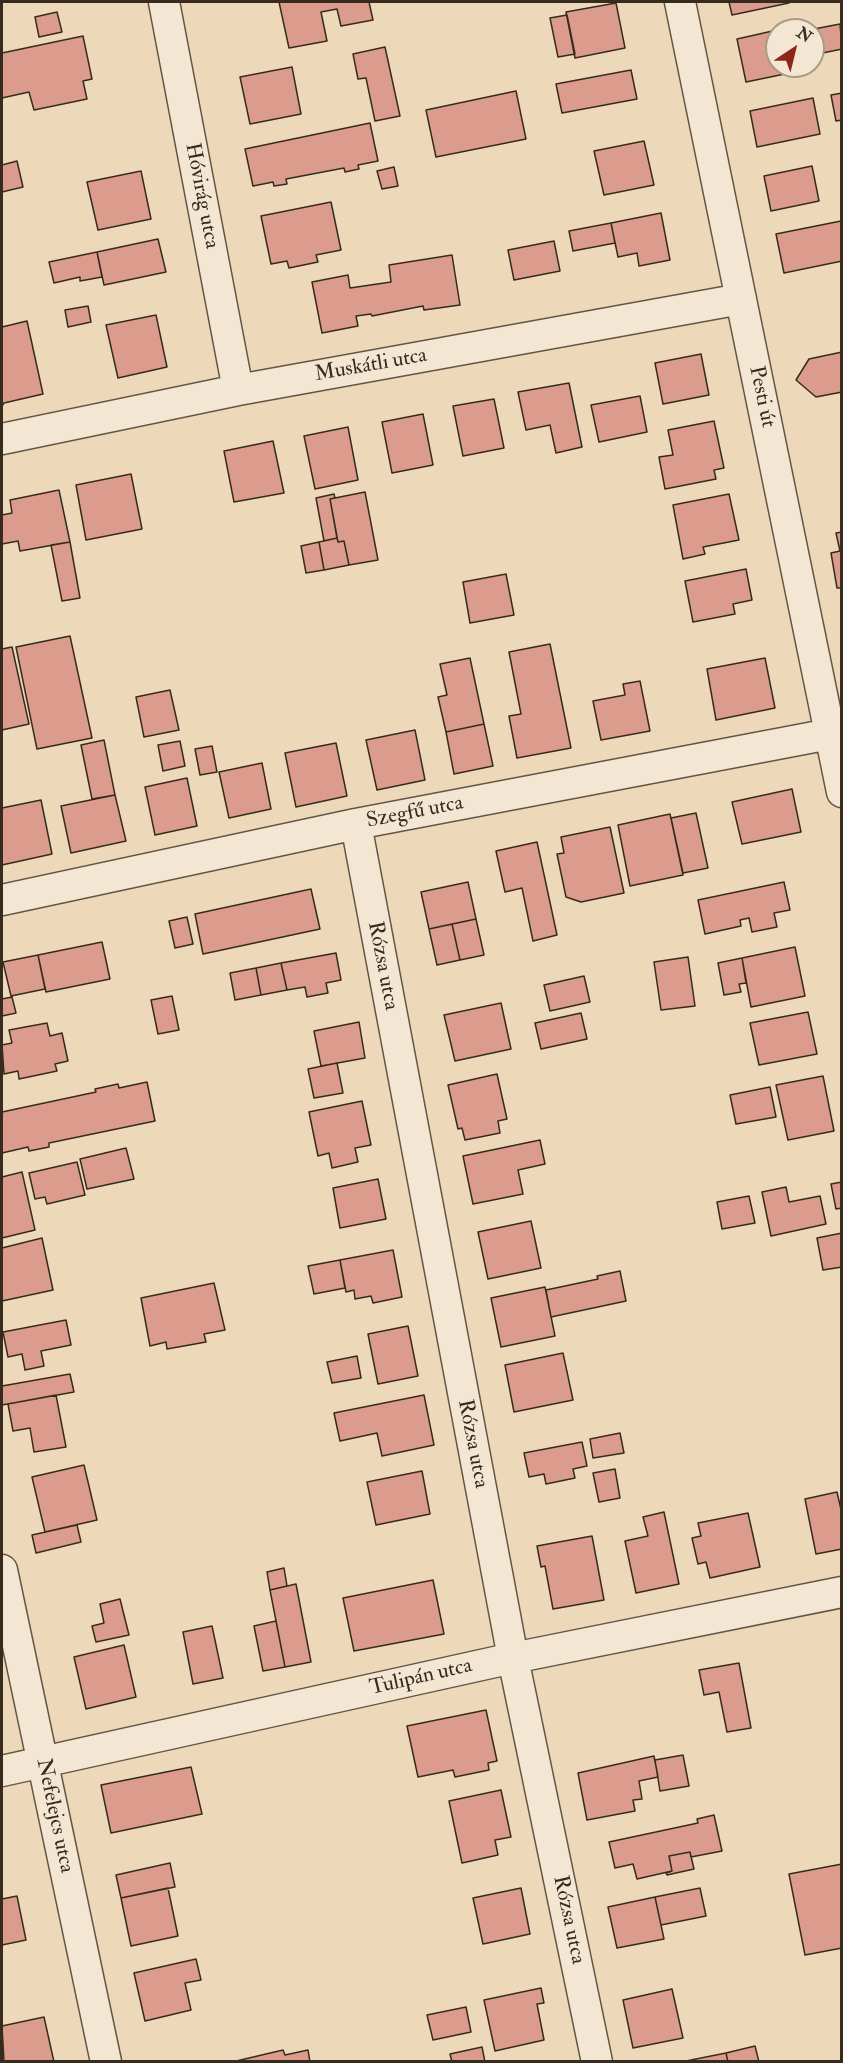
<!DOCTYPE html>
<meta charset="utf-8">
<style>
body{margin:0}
#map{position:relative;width:843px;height:2063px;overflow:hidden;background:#edd9b9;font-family:"IM FELL Double Pica",serif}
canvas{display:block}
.frame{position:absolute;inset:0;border:3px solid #372b1e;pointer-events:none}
.north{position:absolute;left:765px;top:18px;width:60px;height:60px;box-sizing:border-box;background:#f3e6d2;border:2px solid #a89b8a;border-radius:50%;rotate:35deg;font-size:16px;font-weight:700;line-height:24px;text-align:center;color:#372b1e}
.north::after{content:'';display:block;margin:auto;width:21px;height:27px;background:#8f2418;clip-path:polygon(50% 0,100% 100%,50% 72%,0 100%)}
</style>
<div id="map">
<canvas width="843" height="2063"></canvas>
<div class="frame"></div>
<div class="north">N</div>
</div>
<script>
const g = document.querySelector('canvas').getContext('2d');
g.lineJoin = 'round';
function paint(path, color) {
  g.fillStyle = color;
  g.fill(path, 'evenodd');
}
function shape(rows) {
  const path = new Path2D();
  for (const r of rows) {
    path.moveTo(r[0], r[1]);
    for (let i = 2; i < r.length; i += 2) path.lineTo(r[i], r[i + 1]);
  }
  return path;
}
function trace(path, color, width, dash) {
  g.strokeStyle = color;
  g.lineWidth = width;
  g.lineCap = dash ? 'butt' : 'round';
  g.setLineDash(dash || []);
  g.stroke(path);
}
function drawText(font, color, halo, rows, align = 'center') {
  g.font = font + ' "IM FELL Double Pica",serif';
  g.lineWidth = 4.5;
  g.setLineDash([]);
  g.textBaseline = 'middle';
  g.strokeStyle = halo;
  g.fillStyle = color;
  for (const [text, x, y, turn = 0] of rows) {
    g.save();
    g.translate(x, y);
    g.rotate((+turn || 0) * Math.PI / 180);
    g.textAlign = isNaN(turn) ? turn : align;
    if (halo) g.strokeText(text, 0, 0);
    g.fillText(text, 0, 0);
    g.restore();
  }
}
const building = shape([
 [279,2,369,2,373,20,341,26,337,9,321,12,327,41,289,48,279,2],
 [729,2,789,2,789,3,732,15,729,2],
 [616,3,625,48,575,58,566,12,616,3],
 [57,12,62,32,39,37,35,17,57,12],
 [567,15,575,54,558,57,550,18,567,15],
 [840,24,842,49,813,55,813,30,809,30,840,24],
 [777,30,777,66,808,66,809,69,746,82,737,39,777,30],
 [83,36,92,79,83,81,87,99,34,110,29,92,2,98,2,53,83,36],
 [385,47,400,116,375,121,366,78,358,79,353,54,385,47],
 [292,67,301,114,250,124,240,77,292,67],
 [631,70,637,99,562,113,556,84,631,70],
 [516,91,526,139,436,157,426,110,516,91],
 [842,93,842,120,836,121,831,95,842,93],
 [813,98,820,134,757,147,750,111,813,98],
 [370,123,378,161,358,165,359,169,345,172,344,168,286,179,287,184,274,186,273,182,253,186,245,149,370,123],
 [644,141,654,185,604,195,594,151,644,141],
 [17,161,23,187,2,192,2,165,17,161],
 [812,166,819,201,771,211,764,176,812,166],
 [394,167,398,186,382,189,377,171,394,167],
 [141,171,151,219,98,230,87,182,141,171],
 [331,202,341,250,316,255,318,262,289,268,287,261,271,264,261,216,331,202],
 [661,213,670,260,639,266,637,253,618,257,611,223,661,213],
 [841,221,842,261,784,273,776,234,841,221],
 [611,223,615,243,573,251,569,231,611,223],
 [158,239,166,272,104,285,97,252,158,239],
 [554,241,560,271,514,280,508,250,554,241],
 [97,252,102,277,80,281,80,277,54,283,49,262,97,252],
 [452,255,460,305,424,310,423,306,372,316,371,314,356,316,358,326,322,333,312,282,348,275,350,288,391,282,389,265,452,255],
 [88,306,91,322,68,327,65,310,88,306],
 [156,315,167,367,118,378,106,325,156,315],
 [27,321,43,394,4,403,2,406,2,327,27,321],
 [842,352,842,392,816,397,796,380,809,359,842,352],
 [701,354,709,395,663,404,655,363,701,354],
 [569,383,582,447,556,453,550,425,526,430,518,392,569,383],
 [640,396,647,432,599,442,591,405,640,396],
 [494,399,504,448,463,456,453,406,494,399],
 [423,414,433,465,392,473,382,422,423,414],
 [714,421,724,468,714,470,716,479,665,489,659,457,673,455,668,430,714,421],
 [348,427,358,480,315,489,304,436,348,427],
 [273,441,284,493,234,502,224,451,273,441],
 [131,474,142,529,86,540,76,485,131,474],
 [59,490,70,542,20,551,18,541,2,544,2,515,12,513,10,500,59,490],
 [365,492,378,560,349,565,344,541,338,542,330,499,365,492],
 [334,494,335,498,330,499,337,538,324,541,316,498,334,494],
 [729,494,739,540,703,547,705,554,683,559,673,505,729,494],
 [842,532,842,588,837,588,831,553,840,551,836,533,842,532],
 [337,538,338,542,344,541,349,565,324,570,319,542,337,538],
 [70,542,80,598,62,601,51,545,70,542],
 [319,542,324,570,306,573,301,546,319,542],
 [746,569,752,600,733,604,735,614,693,622,685,581,746,569],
 [506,574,514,615,470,623,463,582,506,574],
 [70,636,92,738,37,749,16,647,70,636],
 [550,644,571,748,517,758,509,716,521,714,509,652,550,644],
 [12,647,29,724,2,730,2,649,12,647],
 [470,658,484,724,446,732,438,697,447,695,440,664,470,658],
 [765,658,775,708,716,720,707,669,765,658],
 [640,681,650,731,601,740,593,701,625,695,623,684,640,681],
 [170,690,179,730,144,737,136,697,170,690],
 [484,724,493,766,454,774,446,732,484,724],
 [415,730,425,780,377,790,366,740,415,730],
 [104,740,115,795,92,799,81,745,104,740],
 [180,741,185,766,163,771,158,745,180,741],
 [336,743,347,796,296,807,285,753,336,743],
 [212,746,217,772,200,775,195,749,212,746],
 [262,763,271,809,229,818,219,772,262,763],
 [187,778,197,826,155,835,145,787,187,778],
 [792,789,801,832,742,844,732,802,792,789],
 [115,795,126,841,71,853,61,806,115,795],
 [41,800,52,854,2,865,2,808,41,800],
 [696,813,708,868,683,873,671,818,696,813],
 [670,814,683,875,630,886,618,825,670,814],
 [610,827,624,893,581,902,566,897,557,854,564,853,561,837,610,827],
 [537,842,557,935,533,941,522,888,505,892,496,851,537,842],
 [468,882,476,919,429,929,421,892,468,882],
 [784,882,790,910,774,913,777,927,752,932,749,918,740,920,741,926,705,934,698,900,784,882],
 [311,889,320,929,203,954,195,914,311,889],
 [187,917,193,944,175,948,169,921,187,917],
 [476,919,484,955,460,960,452,924,476,919],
 [452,924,460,960,437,965,429,929,452,924],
 [102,942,110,979,46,992,38,955,102,942],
 [795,947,805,996,751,1007,742,958,795,947],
 [336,953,341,980,326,983,328,993,307,997,305,987,287,990,281,963,336,953],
 [38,955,45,989,11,996,3,962,38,955],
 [688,957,695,1006,661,1010,654,962,688,957],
 [742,958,746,983,739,984,741,992,724,995,718,963,742,958],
 [281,963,287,990,261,995,256,968,281,963],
 [256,968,261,995,235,1000,230,973,256,968],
 [584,976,590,1002,550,1011,544,985,584,976],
 [172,996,179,1030,158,1034,151,1000,172,996],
 [12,997,16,1013,2,1016,2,999,12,997],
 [501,1003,511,1049,455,1061,444,1015,501,1003],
 [808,1012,817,1054,759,1065,750,1023,808,1012],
 [581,1013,587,1039,541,1049,535,1023,581,1013],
 [359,1022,365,1058,321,1066,314,1031,359,1022],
 [47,1023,50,1036,62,1033,68,1061,55,1064,57,1071,19,1079,18,1071,4,1074,2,1045,12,1043,9,1030,47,1023],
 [337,1063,343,1093,314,1098,308,1069,337,1063],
 [497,1074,507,1119,498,1121,500,1133,465,1140,462,1128,458,1129,448,1085,497,1074],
 [823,1076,834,1131,788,1140,776,1085,823,1076],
 [147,1082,155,1121,49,1143,49,1147,29,1151,28,1147,2,1153,2,1112,96,1092,95,1089,118,1084,119,1088,147,1082],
 [770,1087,776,1117,736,1124,730,1095,770,1087],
 [362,1101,371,1145,355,1148,358,1162,332,1168,329,1153,318,1156,309,1112,362,1101],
 [540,1140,545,1164,518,1170,523,1194,473,1204,463,1156,540,1140],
 [126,1148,134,1179,87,1189,80,1159,126,1148],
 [77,1162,85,1195,47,1204,45,1197,35,1199,29,1173,77,1162],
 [22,1172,35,1230,2,1238,2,1177,22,1172],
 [378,1179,386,1219,340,1228,333,1188,378,1179],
 [842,1182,842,1208,836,1209,831,1184,842,1182],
 [786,1187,789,1202,820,1196,826,1224,771,1236,762,1192,786,1187],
 [749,1196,755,1223,722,1229,717,1202,749,1196],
 [531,1221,541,1268,488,1279,478,1232,531,1221],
 [842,1233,842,1267,823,1270,817,1238,842,1233],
 [42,1238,53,1290,2,1301,2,1248,42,1238],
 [393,1250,402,1297,373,1303,371,1296,355,1299,354,1290,346,1292,340,1260,393,1250],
 [340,1260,345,1288,314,1294,308,1266,340,1260],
 [620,1271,626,1301,551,1317,546,1290,598,1279,597,1276,620,1271],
 [214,1283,225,1330,204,1334,206,1342,167,1349,166,1342,150,1346,141,1298,214,1283],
 [545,1287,555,1336,501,1347,491,1298,545,1287],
 [66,1320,71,1345,41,1351,44,1366,25,1370,22,1354,8,1357,3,1332,66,1320],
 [408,1326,418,1376,378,1384,368,1334,408,1326],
 [563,1353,573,1400,514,1412,505,1365,563,1353],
 [357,1356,361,1378,332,1383,327,1362,357,1356],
 [70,1374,74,1392,2,1405,2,1386,70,1374],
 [56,1395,66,1447,34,1452,30,1428,13,1431,8,1404,56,1395],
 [424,1395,434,1445,382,1456,377,1433,340,1441,334,1413,424,1395],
 [620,1433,624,1453,593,1458,590,1439,620,1433],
 [582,1442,587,1466,573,1469,575,1478,546,1484,544,1474,529,1477,524,1453,582,1442],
 [84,1465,97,1520,45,1532,32,1477,84,1465],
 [615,1469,620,1498,599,1502,593,1473,615,1469],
 [422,1471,430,1514,376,1525,367,1482,422,1471],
 [837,1492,842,1514,842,1549,816,1554,805,1499,837,1492],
 [664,1512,679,1584,636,1593,625,1541,648,1536,643,1517,664,1512],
 [748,1513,760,1567,710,1578,706,1562,698,1564,692,1538,701,1536,698,1523,748,1513],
 [77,1525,81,1542,36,1553,32,1535,77,1525],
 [592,1536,604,1600,553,1609,545,1566,541,1567,537,1546,592,1536],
 [284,1568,287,1586,270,1590,267,1572,284,1568],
 [433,1580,444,1634,354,1651,343,1598,433,1580],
 [296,1584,311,1662,285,1667,270,1590,296,1584],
 [120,1599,129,1635,96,1642,92,1626,104,1623,100,1604,120,1599],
 [276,1621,285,1667,263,1671,254,1626,276,1621],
 [212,1626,223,1678,193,1684,183,1632,212,1626],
 [124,1645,136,1697,86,1709,74,1657,124,1645],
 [739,1663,751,1728,727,1732,719,1692,704,1695,699,1670,739,1663],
 [486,1710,497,1761,488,1763,489,1770,455,1777,453,1770,418,1777,407,1726,486,1710],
 [683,1755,689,1786,660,1791,655,1760,683,1755],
 [654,1756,658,1777,639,1781,642,1799,633,1800,635,1811,587,1820,578,1773,654,1756],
 [191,1767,202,1814,111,1833,101,1785,191,1767],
 [501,1790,511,1837,495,1840,498,1855,462,1863,449,1801,501,1790],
 [714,1815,722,1851,691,1857,690,1852,669,1856,672,1871,637,1879,633,1864,615,1868,609,1842,698,1823,697,1819,714,1815],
 [690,1852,694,1869,667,1875,666,1873,672,1871,669,1856,690,1852],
 [170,1863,175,1887,121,1898,116,1875,170,1863],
 [842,1864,842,1948,805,1955,789,1874,842,1864],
 [168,1888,178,1936,131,1946,121,1898,168,1888],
 [521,1888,530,1934,483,1944,473,1898,521,1888],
 [700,1888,706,1916,661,1925,655,1897,700,1888],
 [17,1896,26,1940,2,1945,2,1899,17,1896],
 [655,1897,664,1939,617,1948,608,1907,655,1897],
 [196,1959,201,1980,185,1983,191,2010,145,2021,134,1973,196,1959],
 [541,1988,544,2003,537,2004,544,2040,495,2051,484,2000,541,1988],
 [672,1989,683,2038,633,2048,623,2000,672,1989],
 [466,2007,471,2032,433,2040,427,2015,466,2007],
 [44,2017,54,2062,4,2062,2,2026,44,2017],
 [755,2046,759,2062,728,2062,726,2053,755,2046],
 [482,2047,485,2062,452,2062,450,2054,482,2047],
 [283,2050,285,2055,308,2050,310,2062,232,2062,283,2050],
 [726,2053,728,2062,686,2061,726,2053]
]);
const minor = shape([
 [164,2,238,390],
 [680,2,842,792],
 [2,439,238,390,741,299],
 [356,824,513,1658,597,2062],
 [2,900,356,824,830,734],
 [2,1570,106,2062],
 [2,1771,513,1658,842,1592]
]);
const streetNames = [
 ["Hóvirág utca",201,196,79],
 ["Muskátli utca",371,366,-10],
 ["Pesti út",761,397,78],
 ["Szegfű utca",415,813,-11],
 ["Rózsa utca",382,966,79],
 ["Rózsa utca",472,1444,79],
 ["Tulipán utca",421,1678,-13],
 ["Nefelejcs utca",54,1816,78],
 ["Rózsa utca",568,1920,78]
];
paint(building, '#db9c8d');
trace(building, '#372b1e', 1.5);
trace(minor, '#645645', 33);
trace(minor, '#f3e6d2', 30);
drawText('21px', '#372b1e', '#f3e6d2', streetNames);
</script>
